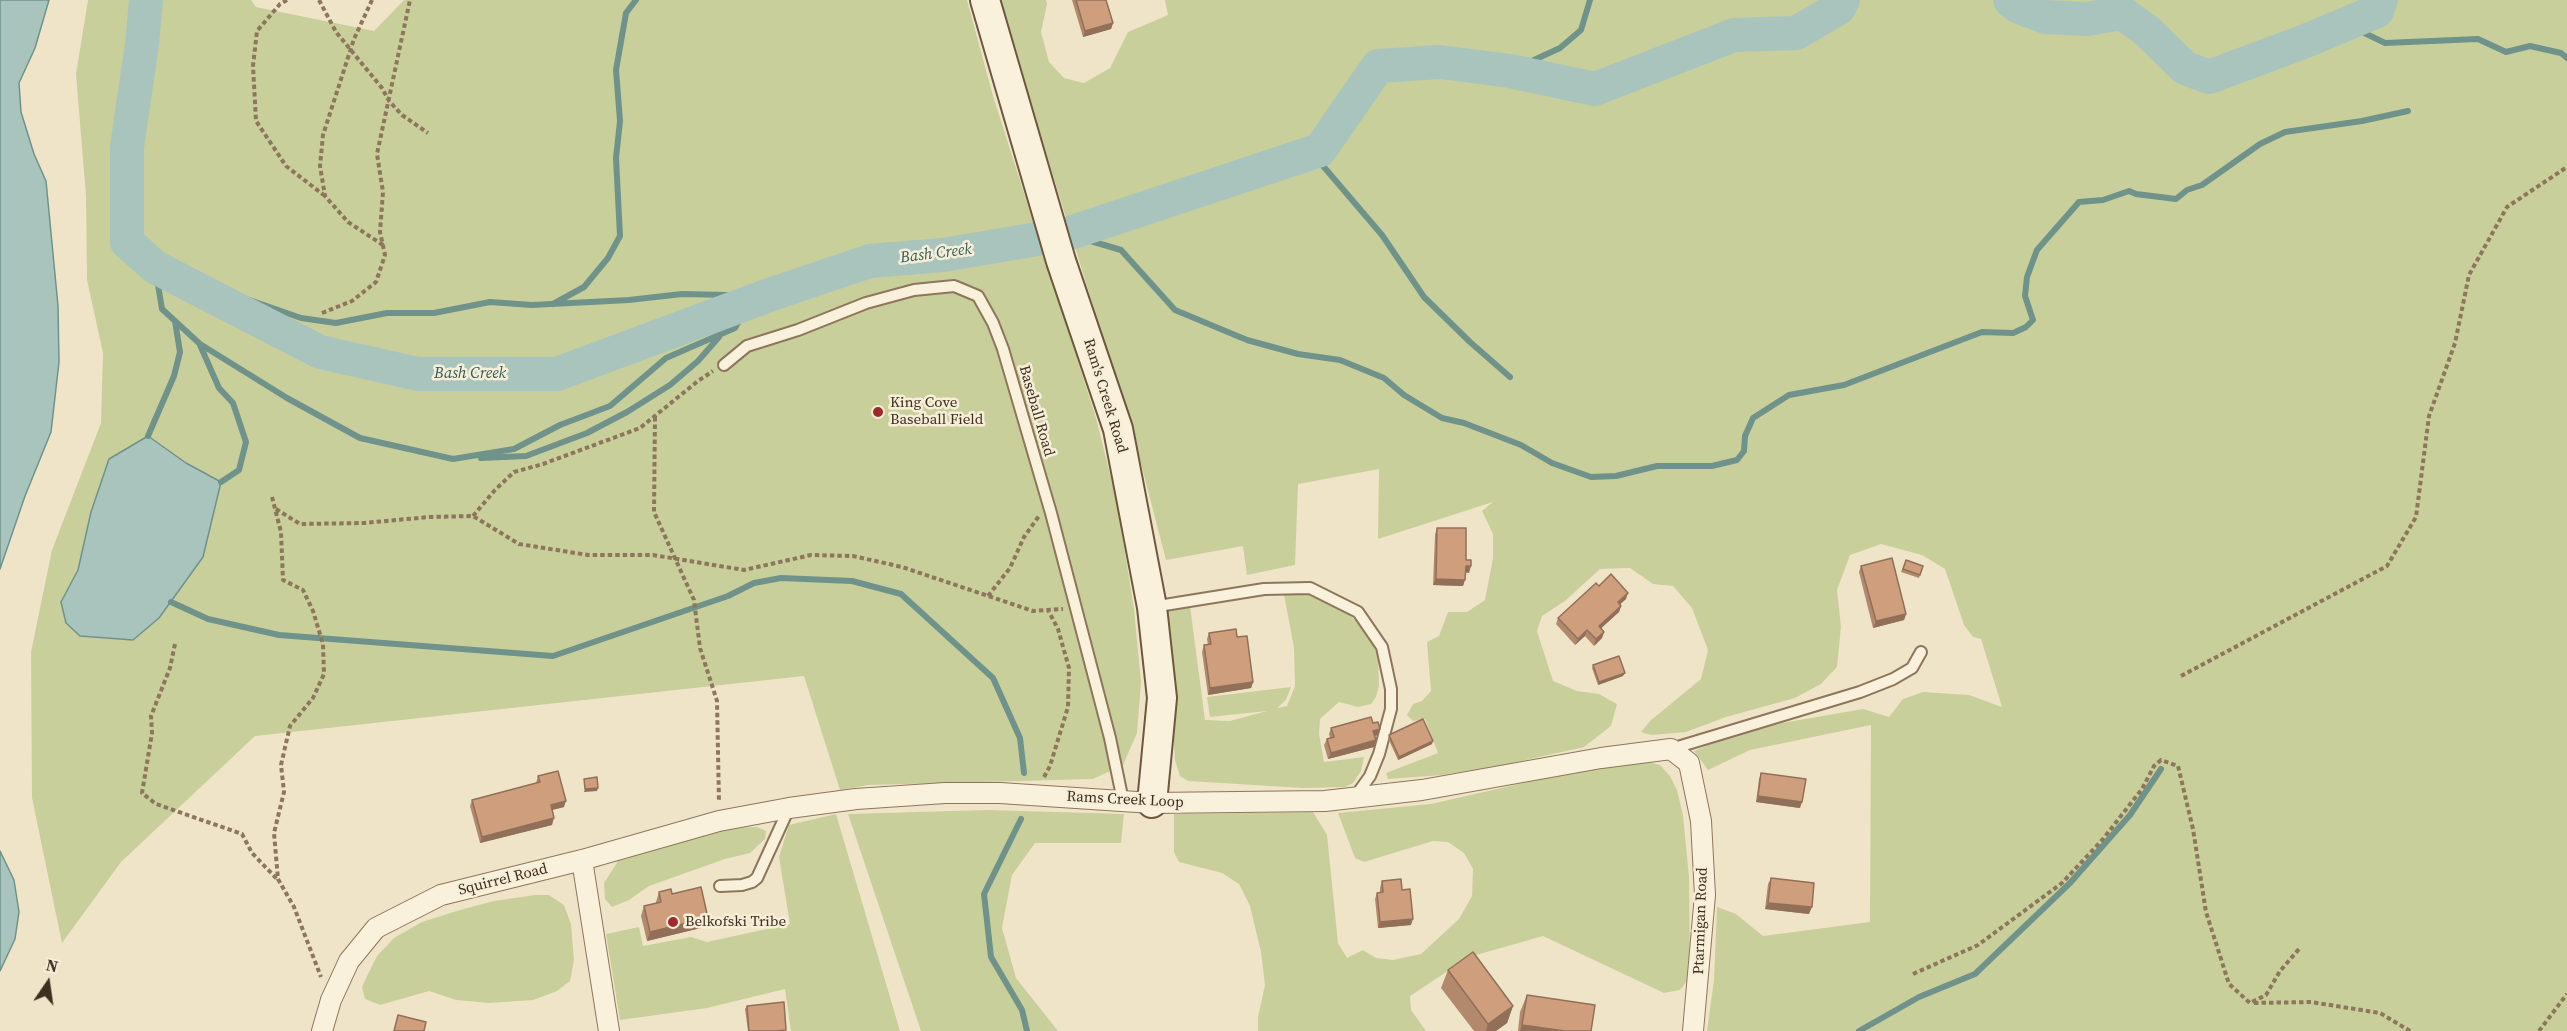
<!DOCTYPE html>
<style>
body{margin:0}
#map{position:relative;width:2567px;height:1031px;overflow:hidden;background:#f0e4c8;font-family:"Source Serif 4",serif}
canvas{display:block}
.north{position:absolute;left:18px;top:953px;width:60px;height:60px;-webkit-text-stroke:4px #f7eed8;paint-order:stroke;rotate:13deg;font-size:16px;font-weight:700;line-height:24px;text-align:center;color:#3d2e20}
.north::after{content:'';display:block;margin:auto;width:21px;height:27px;background:#3d2e20;clip-path:polygon(50% 0,100% 100%,50% 72%,0 100%)}
</style>
<div id="map">
<canvas width="2567" height="1031"></canvas>
<div class="north">N</div>
</div>
<script>
const g = document.querySelector('canvas').getContext('2d');
g.lineJoin = 'round';
function paint(path, color) {
  g.fillStyle = color;
  g.fill(path, 'evenodd');
}
function shape(rows) {
  const path = new Path2D();
  for (const r of rows) {
    path.moveTo(r[0], r[1]);
    for (let i = 2; i < r.length; i += 2) path.lineTo(r[i], r[i + 1]);
  }
  return path;
}
function trace(path, color, width, dash) {
  g.strokeStyle = color;
  g.lineWidth = width;
  g.lineCap = dash ? 'butt' : 'round';
  g.setLineDash(dash || []);
  g.stroke(path);
}
function drawText(font, color, halo, rows, align = 'center') {
  g.font = font + ' "Source Serif 4",serif';
  g.lineWidth = 5;
  g.setLineDash([]);
  g.textBaseline = 'middle';
  g.strokeStyle = halo;
  g.fillStyle = color;
  for (const [text, x, y, turn = 0] of rows) {
    g.save();
    g.translate(x, y);
    g.rotate((+turn || 0) * Math.PI / 180);
    g.textAlign = isNaN(turn) ? turn : align;
    if (halo) g.strokeText(text, 0, 0);
    g.fillText(text, 0, 0);
    g.restore();
  }
}
const green = shape([
 [88,0,251,0,256,7,374,31,404,0,967,0,993,96,1096,418,1117,502,1134,609,1141,682,1137,733,1123,765,1093,779,869,785,840,790,804,676,255,736,121,862,62,943,32,798,31,652,52,550,101,423,103,353,87,280,86,196,76,74],
 [999,0,1046,0,1047,4,1041,32,1049,62,1064,78,1084,83,1110,68,1128,32,1168,15,1165,0,2567,0,2567,1031,1707,1031,1714,980,1717,907,1736,914,1763,936,1870,922,1871,725,1750,750,1708,770,1694,751,1730,736,1782,723,1863,709,1889,717,1903,699,1923,692,1969,695,2002,707,1981,639,1973,637,1964,625,1945,569,1922,555,1881,544,1850,555,1837,590,1841,627,1837,667,1821,684,1795,698,1726,717,1686,732,1651,735,1641,732,1650,721,1701,679,1708,650,1692,608,1673,586,1653,584,1630,568,1600,569,1565,601,1542,616,1537,631,1553,681,1577,691,1599,694,1617,704,1611,726,1584,747,1508,764,1442,775,1388,779,1386,773,1438,753,1425,719,1413,721,1407,715,1413,704,1422,701,1431,691,1427,642,1439,636,1448,612,1467,612,1485,600,1493,558,1493,534,1482,511,1493,502,1378,539,1379,469,1298,484,1295,565,1247,575,1243,546,1166,560,1138,452],
 [1302,587,1344,609,1365,631,1378,651,1379,686,1376,697,1371,704,1358,707,1339,702,1320,719,1319,734,1324,762,1364,757,1361,771,1353,783,1345,787,1303,788,1188,781,1180,776,1175,760,1166,624,1168,608,1190,606,1205,720,1230,721,1267,711,1210,717,1207,697,1291,687,1286,700,1277,708,1287,706,1295,686,1294,648,1283,589],
 [1641,760,1660,765,1670,776,1677,790,1683,815,1689,877,1690,977,1680,990,1664,993,1543,936,1469,957,1410,996,1411,1010,1426,1031,1258,1031,1258,1017,1265,985,1261,952,1250,906,1239,884,1222,873,1179,862,1174,852,1174,814,1313,812,1327,835,1338,943,1347,958,1363,950,1376,958,1393,960,1421,954,1459,919,1472,896,1473,869,1464,853,1448,842,1433,841,1364,862,1355,858,1338,813,1431,804,1598,766],
 [988,810,1124,814,1121,843,1035,843,1012,875,1002,928,1016,978,1058,1031,921,1031,848,814],
 [836,814,900,1031,791,1031,785,989,707,1008,620,1020,606,934,639,927,643,946,691,937,707,942,790,924,779,857,789,825],
 [757,827,766,831,765,839,750,853,725,859,649,886,629,900,612,907,605,899,604,883,618,861,728,828],
 [535,895,549,895,564,905,571,924,574,960,570,981,557,991,533,1000,489,1003,456,1000,429,991,380,1005,365,999,362,987,368,974,377,956,394,938,422,922,460,910,494,901]
]);
const water = shape([
 [0,0,49,0,35,48,19,83,21,112,34,154,46,181,58,306,59,362,51,432,25,496,0,569,0,0],
 [148,436,186,463,221,482,203,557,159,618,133,640,80,636,66,623,61,602,78,570,91,512,109,459,148,436],
 [0,851,14,880,19,912,15,939,0,971,0,851]
]);
const stream = shape([
 [2346,24,2385,43,2478,39,2506,52,2530,46,2561,53,2567,58],
 [1510,71,1560,48,1581,30,1590,0],
 [1312,153,1382,235,1424,297,1470,342,1510,377],
 [1067,234,1121,250,1175,310,1247,340,1298,354,1340,360,1384,378,1404,395,1442,418,1464,423,1521,445,1552,463,1591,477,1616,476,1657,466,1712,466,1737,460,1744,451,1745,436,1753,418,1789,395,1844,385,1982,332,2013,333,2026,327,2033,320,2025,296,2027,277,2037,250,2079,202,2103,200,2129,191,2136,194,2176,199,2187,190,2202,185,2260,144,2285,132,2362,121,2408,111],
 [155,267,162,309,200,344,287,398,360,438,453,459,514,449,560,425,610,406,666,358,735,328,750,302,727,295,682,294,629,300,532,305,490,302,434,313,387,313,336,323,301,318,198,282,178,279],
 [553,304,584,287,608,258,620,236,616,158,620,121,616,70,626,13,636,0],
 [200,345,219,388,233,403,246,442,239,470,221,482],
 [148,436,174,376,180,352,175,321],
 [481,458,526,456,587,433,627,412,670,385,698,361,719,337],
 [171,602,208,619,279,635,553,656,728,596,754,583,781,578,852,581,901,594,993,678,1020,738,1024,773],
 [1021,819,984,894,991,957,1022,1010,1027,1031],
 [1859,1031,1919,997,1975,974,2070,883,2130,815,2161,769]
]);
const river = shape([
 [146,0,142,44,127,147,127,242,155,267,320,352,418,374,557,374,772,294,870,261,943,255,1067,234,1320,150,1378,66,1440,62,1510,71,1595,89,1734,35,1796,33,1839,8,1843,0],
 [2010,0,2019,7,2046,17,2087,19,2122,13,2146,30,2185,68,2209,77,2303,42,2377,11,2381,0]
]);
const path = shape([
 [287,0,280,4,257,31,253,66,256,121,286,166,325,196],
 [319,0,336,32,382,88,389,101,402,115,428,133],
 [372,0,354,39,323,135,320,166,325,196,348,222,383,245],
 [322,313,352,301,376,282,385,255,380,232,383,192,377,154,410,0],
 [655,417,654,512,694,600,700,648,717,701,719,802],
 [272,497,281,532,283,580,303,590,313,611,323,644,324,674,313,698,290,726,281,765,284,792,274,833,278,879,294,907,321,977],
 [276,509,300,524,364,523,429,517,473,516,519,544,588,555,653,555,744,570,811,555,853,556,902,567,1033,611,1063,609],
 [473,516,495,490,514,472,543,464,640,428,698,381,713,371],
 [988,596,1010,568,1024,537,1039,516],
 [175,644,170,668,151,716,152,733,142,793,156,804,242,834,252,853,277,879],
 [2181,676,2387,566,2416,517,2429,416,2455,343,2469,275,2507,207,2567,167],
 [1044,777,1050,766,1068,707,1069,668,1058,629,1048,610],
 [1913,974,1978,945,2062,883,2103,839,2142,789,2154,766,2161,760,2178,766,2193,829,2206,912,2229,984,2250,1003,2266,995,2280,971,2299,949],
 [2254,1003,2311,1002,2380,1013,2410,1031],
 [2539,1031,2567,994]
]);
const lane = shape([
 [724,365,747,346,798,330,866,303,914,290,954,286,978,296,993,323,1003,349,1051,513,1110,738,1123,801],
 [1152,607,1264,589,1310,588,1358,612,1382,647,1391,689,1391,709,1379,754,1370,776,1355,797],
 [1671,749,1860,692,1893,679,1912,668,1921,652],
 [720,886,742,885,752,882,757,878,789,808]
]);
const street = shape([
 [582,860,609,1031],
 [322,1031,331,1000,349,961,376,928,441,895,582,860,719,821,789,808,856,799,945,793,1000,793,1152,803,1325,801,1422,790,1601,758,1671,749,1689,763,1701,821,1705,895,1693,1031]
]);
const secondary = shape([
 [985,0,1061,261,1118,429,1152,607,1162,698,1152,803]
]);
const wall = shape([
 [1072,0,1106,0,1113,23,1111,29,1083,37],
 [1437,528,1466,560,1469,573,1466,572,1463,586,1433,585,1435,534],
 [1906,560,1923,566,1919,578,1901,572],
 [1861,566,1906,614,1904,620,1873,628,1859,572],
 [1599,586,1626,599,1620,604,1621,606,1619,612,1601,628,1604,632,1602,638,1594,646,1585,636,1575,645,1556,624,1558,618],
 [1209,633,1237,637,1253,682,1251,688,1208,695,1202,652,1204,645,1208,645,1207,639],
 [1593,665,1623,676,1598,685,1592,668],
 [1373,723,1378,735,1375,736,1376,740,1374,747,1328,759,1324,745,1327,739,1330,738,1329,734,1331,728],
 [1389,735,1432,744,1398,760,1388,738],
 [1761,773,1800,808,1756,802,1759,779],
 [538,776,564,807,552,810,552,825,480,843,470,806,472,800,536,783],
 [1771,878,1809,914,1765,909,1768,884],
 [1382,881,1402,890,1411,925,1378,928,1375,899,1377,893,1380,893,1380,888],
 [659,892,672,894,708,918,705,927,647,941,641,916,644,906,656,903,656,902],
 [1448,970,1513,1006,1507,1023,1496,1031,1474,1031,1441,988],
 [1527,995,1591,1031,1518,1031,1520,1012],
 [747,1006,786,1031,748,1031,745,1009]
]);
const shadedWall = shape([
 [1113,23,1111,29,1083,37,1085,31],
 [1466,566,1471,566,1469,573,1464,572],
 [1436,579,1465,580,1463,586,1433,585],
 [1628,593,1626,599,1616,608,1618,602],
 [1621,606,1619,612,1597,632,1599,626],
 [1906,614,1904,620,1873,628,1876,621],
 [1587,630,1585,636,1575,645,1578,639],
 [1604,632,1602,638,1594,646,1596,639],
 [1625,673,1623,676,1598,685,1599,682],
 [1253,682,1251,688,1208,695,1210,688],
 [1380,729,1378,735,1371,737,1373,731],
 [1376,740,1374,747,1328,759,1331,753],
 [1433,741,1432,744,1398,760,1399,757],
 [598,788,597,791,584,792,585,789],
 [1758,796,1802,802,1800,808,1756,802],
 [566,801,564,807,548,811,551,805],
 [554,818,552,825,480,843,482,837],
 [1768,903,1812,907,1809,914,1765,909],
 [708,918,705,927,647,941,650,932],
 [1413,919,1411,925,1378,928,1380,922],
 [1513,1006,1507,1023,1496,1031,1486,1031,1488,1024],
 [1522,1025,1565,1031,1520,1031]
]);
const building = shape([
 [1076,0,1106,0,1113,23,1085,31,1076,0],
 [1437,528,1466,528,1466,560,1471,560,1471,566,1466,566,1465,580,1436,579,1437,528],
 [1892,558,1906,614,1876,621,1861,566,1892,558],
 [1906,560,1923,566,1920,575,1903,569,1906,560],
 [1611,574,1628,593,1618,602,1621,606,1599,626,1604,632,1596,639,1587,630,1578,639,1558,618,1596,583,1599,586,1611,574],
 [1236,629,1237,637,1247,636,1253,682,1210,688,1204,645,1211,644,1209,633,1236,629],
 [1619,656,1625,673,1599,682,1593,665,1619,656],
 [1371,717,1373,723,1378,722,1380,729,1373,731,1376,740,1331,753,1327,739,1334,737,1331,728,1371,717],
 [1423,719,1433,741,1399,757,1389,735,1423,719],
 [558,771,566,801,551,805,554,818,482,837,472,800,540,782,538,776,558,771],
 [1761,773,1806,779,1802,802,1758,796,1761,773],
 [597,777,598,788,585,789,584,779,597,777],
 [1771,878,1814,883,1812,907,1768,903,1771,878],
 [1401,879,1402,890,1410,889,1413,919,1380,922,1377,893,1383,892,1382,881,1401,879],
 [701,887,708,918,650,932,644,906,661,902,659,892,671,889,672,894,701,887],
 [1473,952,1513,1006,1488,1024,1448,970,1473,952],
 [1527,995,1595,1005,1591,1031,1565,1031,1522,1025,1527,995],
 [784,1002,786,1030,776,1031,749,1031,747,1006,784,1002],
 [398,1015,426,1022,424,1031,394,1031,398,1015]
]);
const markers = [
 [878,412,6,"#9e2a2b"],
 [673,922,6,"#9e2a2b"]
];
const streetNames = [
 ["Ram's Creek Road",1105,396,73],
 ["Baseball Road",1036,411,74],
 ["Rams Creek Loop",1125,800,3],
 ["Squirrel Road",503,880,-14],
 ["Ptarmigan Road",1701,921,-88]
];
const poiNames = [
 ["King Cove",890,403],
 ["Baseball Field",890,420],
 ["Belkofski Tribe",685,922]
];
const waterNames = [
 ["Bash Creek",936,254,-7],
 ["Bash Creek",470,374]
];
paint(green, '#c9cf9b');
paint(water, '#a9c4bc');
trace(water, '#6f938a', 1.5);
trace(stream, '#6f938a', 6);
trace(river, '#a9c4bc', 34);
trace(lane, '#8d765c', 14);
trace(street, '#8d765c', 22);
trace(secondary, '#6f573f', 32);
trace(path, '#8d765c', 4, [4.5, 3]);
trace(lane, '#faf1dc', 10);
trace(street, '#faf1dc', 20);
trace(secondary, '#faf1dc', 28);
paint(wall, '#b2896c');
paint(shadedWall, '#916f58');
paint(building, '#cf9f7d');
trace(building, '#916f58', 1.5);
for (const [x, y, r, color] of markers) {
  const dot = new Path2D();
  dot.arc(x, y, r, 0, 2 * Math.PI);
  g.fillStyle = color;
  g.fill(dot);
  trace(dot, '#f7eed8', 2);
}
drawText('15px', '#3d2e20', '#f7eed8', streetNames);
drawText('15px', '#3d2e20', '#f7eed8', poiNames, 'left');
drawText('italic 16px', '#2f5d5a', '#f7eed8', waterNames);
</script>
